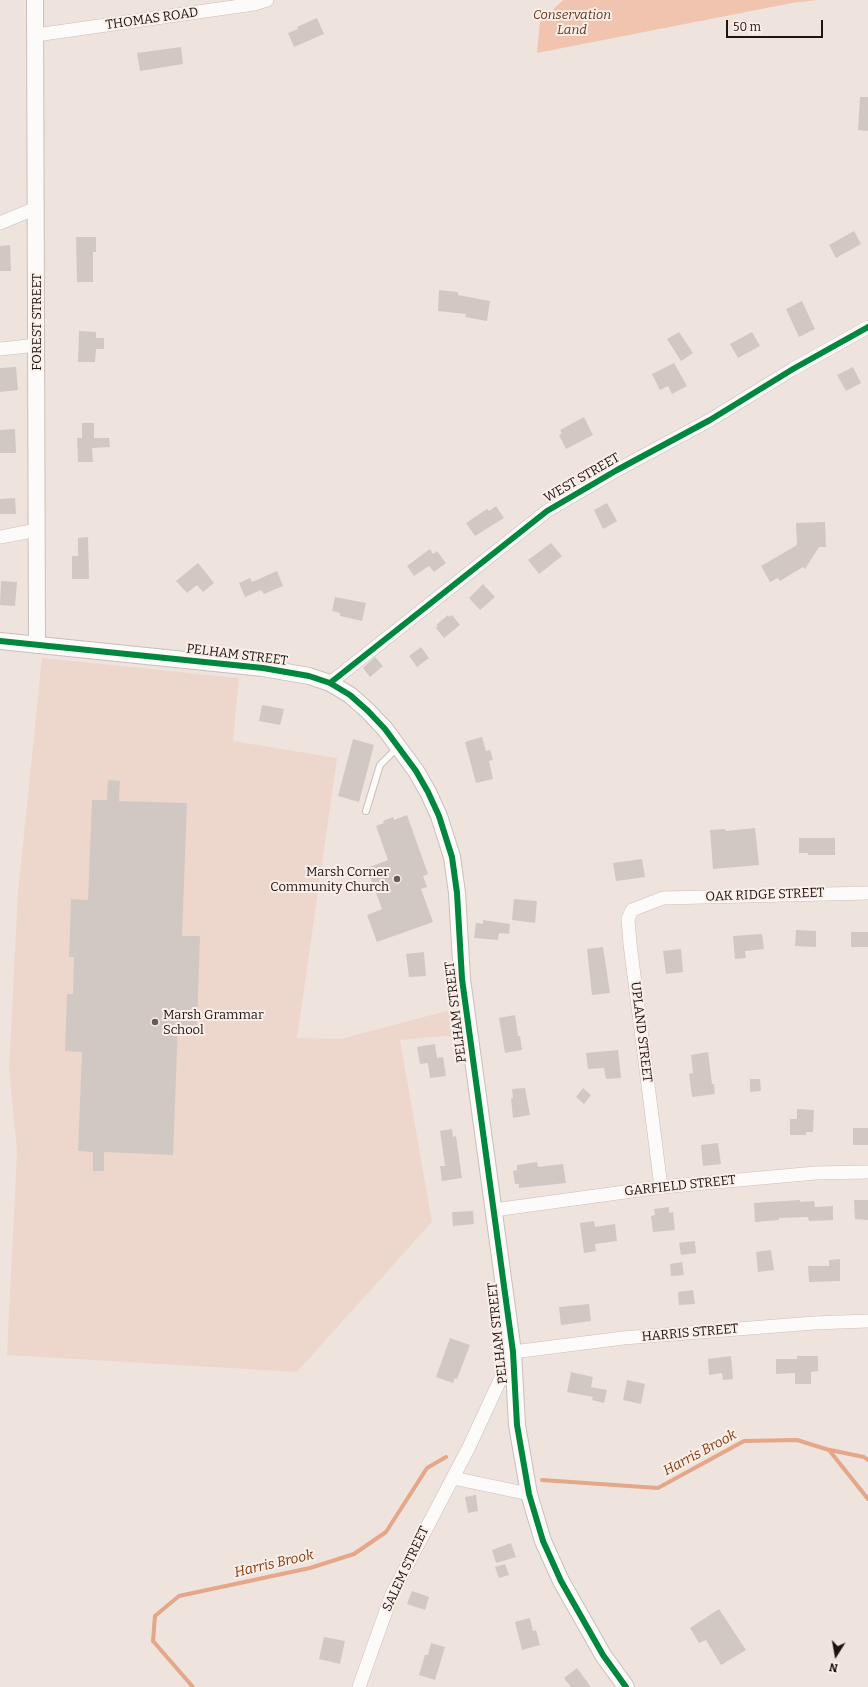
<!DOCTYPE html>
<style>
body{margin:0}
#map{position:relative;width:868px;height:1687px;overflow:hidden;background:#efe3dd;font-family:Bitter,serif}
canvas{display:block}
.north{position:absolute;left:816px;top:1635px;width:40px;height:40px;-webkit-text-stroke:3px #fcefe9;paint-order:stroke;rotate:191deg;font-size:11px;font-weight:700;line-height:16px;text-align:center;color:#1c1411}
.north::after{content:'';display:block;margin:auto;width:14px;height:18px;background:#1c1411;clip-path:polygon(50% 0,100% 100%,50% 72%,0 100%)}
.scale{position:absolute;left:726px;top:20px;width:97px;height:18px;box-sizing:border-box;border:2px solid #1c1411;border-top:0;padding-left:5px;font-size:12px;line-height:14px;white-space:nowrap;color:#1c1411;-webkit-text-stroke:3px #fcefe9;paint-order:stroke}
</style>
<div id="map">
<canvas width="868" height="1687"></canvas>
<div class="north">N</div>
<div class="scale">50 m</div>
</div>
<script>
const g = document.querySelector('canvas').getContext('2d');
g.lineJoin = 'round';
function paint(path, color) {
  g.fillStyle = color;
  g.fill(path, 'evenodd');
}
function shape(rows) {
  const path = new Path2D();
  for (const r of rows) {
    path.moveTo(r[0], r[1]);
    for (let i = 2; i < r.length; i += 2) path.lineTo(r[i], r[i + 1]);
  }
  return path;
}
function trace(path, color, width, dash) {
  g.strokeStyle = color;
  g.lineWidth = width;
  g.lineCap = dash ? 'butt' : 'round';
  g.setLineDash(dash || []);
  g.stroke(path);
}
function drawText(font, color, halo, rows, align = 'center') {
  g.font = font + ' Bitter,serif';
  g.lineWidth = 4;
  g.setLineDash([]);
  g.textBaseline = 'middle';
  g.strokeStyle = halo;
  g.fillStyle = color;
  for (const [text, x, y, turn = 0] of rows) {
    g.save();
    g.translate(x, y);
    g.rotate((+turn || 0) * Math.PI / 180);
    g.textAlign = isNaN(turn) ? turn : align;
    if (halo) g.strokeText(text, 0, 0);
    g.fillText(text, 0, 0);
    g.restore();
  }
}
const built = shape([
 [42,658,239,678,233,741,337,758,297,1038,341,1039,454,1009,458,1035,400,1040,432,1222,297,1372,7,1355,17,1152,9,1069,18,892]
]);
const green = shape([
 [563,0,817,0,792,3,537,53,540,22]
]);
const stream = shape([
 [830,1450,864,1457,868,1460],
 [542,1480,658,1488,744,1441,797,1440,829,1450,868,1499],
 [193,1687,153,1641,155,1616,179,1596,310,1568,354,1554,386,1532,427,1468,446,1457]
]);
const building = shape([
 [317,18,324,34,294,47,288,33,298,29,297,27],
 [181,47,183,64,140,71,137,53],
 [860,97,868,97,868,131,858,130],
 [854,231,861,244,836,258,829,245],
 [76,237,96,237,96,252,93,252,93,282,77,282],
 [10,245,11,271,0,271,0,246],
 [439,290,458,292,458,295,490,301,487,321,465,317,466,314,438,311],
 [802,301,815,329,799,337,786,309],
 [79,331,96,332,96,338,104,338,104,349,96,349,95,362,78,362],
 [679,332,693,353,681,361,667,339],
 [752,332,760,346,738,358,730,344],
 [674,363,687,386,672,394,668,386,660,390,652,374],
 [16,367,18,390,0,392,0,368],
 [853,367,861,383,846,391,837,375],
 [584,417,593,435,566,449,559,435,562,433,560,430],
 [82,423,94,423,94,438,109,438,110,447,92,448,93,462,78,462,77,438,82,438],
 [15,429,16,453,0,453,0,430],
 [15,498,16,514,0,514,0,499],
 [607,503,617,521,603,529,594,510],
 [496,506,504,518,475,536,466,523,487,509,489,511],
 [825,522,826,547,819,547,805,569,803,567,780,581,778,578,770,582,761,566,797,545,796,523],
 [88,537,89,579,72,579,72,556,78,556,78,538],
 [551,543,562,556,539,574,528,560],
 [430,549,433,554,437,551,446,563,434,572,429,566,414,576,407,566],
 [198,563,214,583,203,592,197,585,187,593,176,581],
 [277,571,283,586,264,594,261,590,245,597,239,583,250,578,252,582],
 [1,581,17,582,15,606,0,605],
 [483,584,495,597,480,610,469,598],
 [335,597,366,603,362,621,340,616,340,613,332,611],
 [448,615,449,617,452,615,460,625,444,638,436,628,438,626,436,625],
 [421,647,429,658,417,667,409,656],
 [375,657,383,666,370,677,363,668],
 [262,705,284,709,280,725,259,721],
 [482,737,486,751,490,750,493,760,489,761,493,779,476,783,465,742],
 [353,739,374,745,359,802,338,796],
 [108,780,120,781,119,801,187,803,182,936,200,936,197,1026,178,1025,173,1155,104,1152,104,1171,93,1171,93,1152,78,1151,82,1052,65,1051,67,994,73,994,74,957,69,957,71,899,88,900,92,800,107,800],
 [407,815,428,874,423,876,427,887,421,889,433,922,377,942,367,915,382,909,367,868,388,860,376,826,384,823,383,821,393,817,394,820],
 [755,828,759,865,713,869,710,830,725,829,726,831],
 [799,838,835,838,835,855,808,855,808,853,799,853],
 [642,859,645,877,616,881,613,863],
 [514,899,537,901,535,923,512,920],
 [483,920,510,924,509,934,499,933,498,940,474,938,476,923,483,924],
 [796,930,816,931,816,947,795,946],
 [851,932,868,932,868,947,851,947],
 [762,934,764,949,745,951,746,958,735,959,733,936],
 [603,947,610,993,592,995,587,949],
 [681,949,683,972,666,974,663,951],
 [424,952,426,976,409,977,406,954],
 [515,1015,518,1036,520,1036,522,1050,505,1053,499,1018],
 [435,1044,437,1058,443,1057,446,1076,430,1078,428,1063,420,1064,417,1047],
 [618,1050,621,1078,606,1079,604,1068,588,1069,586,1053],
 [708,1052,712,1084,714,1084,715,1094,692,1097,689,1074,693,1073,691,1055],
 [750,1079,760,1079,761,1091,750,1092],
 [525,1088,530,1115,513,1118,511,1098,513,1098,512,1089],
 [583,1088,591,1095,584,1104,576,1097],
 [797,1109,814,1110,813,1132,806,1132,806,1135,790,1135,790,1119,797,1119],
 [853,1128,868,1128,868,1145,853,1145],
 [452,1129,453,1137,456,1136,462,1178,442,1181,440,1166,445,1166,440,1131],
 [718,1143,721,1164,703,1166,701,1145],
 [537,1162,538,1167,563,1164,566,1183,519,1188,519,1184,515,1184,513,1171,517,1170,517,1165],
 [800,1200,800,1202,814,1201,815,1207,833,1206,833,1220,809,1221,808,1217,779,1218,779,1220,755,1222,754,1203],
 [854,1200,868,1200,868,1220,855,1219],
 [669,1207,669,1213,673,1212,675,1230,653,1232,651,1216,655,1215,654,1209],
 [473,1211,474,1224,453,1226,452,1212],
 [594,1221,595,1227,615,1224,617,1241,595,1244,596,1251,584,1253,580,1223],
 [695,1241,696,1253,681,1255,679,1243],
 [771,1250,774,1270,758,1272,756,1252],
 [840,1259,840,1281,809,1282,808,1266,829,1266,829,1260],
 [682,1262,684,1275,671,1276,670,1264],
 [693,1290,695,1304,679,1305,678,1292],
 [589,1304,591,1321,561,1325,559,1307],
 [450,1338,470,1345,457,1379,455,1378,453,1383,436,1377],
 [731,1356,733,1379,723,1380,722,1373,709,1375,708,1359],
 [797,1356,818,1356,818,1371,811,1372,811,1384,795,1384,795,1373,776,1374,776,1359,797,1359],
 [571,1372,593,1377,591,1387,607,1390,604,1403,592,1400,593,1397,567,1392],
 [627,1380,645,1384,641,1404,623,1400],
 [476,1495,478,1511,468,1513,465,1497],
 [511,1543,516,1557,496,1563,492,1550],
 [505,1564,509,1575,499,1578,495,1567],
 [412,1591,429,1597,425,1610,407,1604],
 [719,1609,746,1650,721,1665,706,1640,699,1643,690,1628],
 [530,1618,533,1631,536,1630,540,1645,522,1650,515,1622],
 [324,1637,345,1641,340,1664,319,1659],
 [431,1643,445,1647,435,1680,419,1675,425,1655,428,1655],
 [577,1668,585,1679,591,1687,571,1687,564,1678]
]);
const service = shape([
 [366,811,380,765,398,747]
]);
const minor = shape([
 [36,35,254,4,267,0],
 [0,223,36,208],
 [0,349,37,345],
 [0,537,37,530],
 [330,683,547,511,617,470,710,420,793,369,868,327],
 [661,1187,630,944,628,919,632,910,663,898,868,893],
 [494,1210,661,1187,816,1173,868,1172],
 [453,1478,529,1494],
 [359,1687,392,1594,469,1447,513,1352,623,1338,814,1323,868,1321]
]);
const tertiary = shape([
 [35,0,37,645],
 [0,641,263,668,309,676,330,683,350,695,368,711,385,729,416,771,428,792,439,816,452,857,457,893,462,979,513,1352,517,1425,529,1494,543,1541,561,1581,603,1655,626,1687]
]);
const cycleway = shape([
 [0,641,263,668,309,676,330,683,350,695,368,711,385,729,416,771,428,792,439,816,452,857,457,893,462,979,513,1352,517,1425,529,1494,543,1541,561,1581,603,1655,626,1687],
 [330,683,547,511,617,470,710,420,793,369,868,327]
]);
const markers = [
 [397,879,4,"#665c58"],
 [155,1022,4,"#665c58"]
];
const parkNames = [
 ["Conservation",572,15],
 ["Land",572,30]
];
const streetNames = [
 ["THOMAS ROAD",152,19,-8],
 ["FOREST STREET",37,322,-90],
 ["WEST STREET",582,478,-30],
 ["PELHAM STREET",237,655,7],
 ["OAK RIDGE STREET",765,895,-2],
 ["PELHAM STREET",456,1012,-97],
 ["UPLAND STREET",641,1032,83],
 ["GARFIELD STREET",680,1186,-6],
 ["PELHAM STREET",498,1333,-96],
 ["HARRIS STREET",690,1333,-5],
 ["SALEM STREET",406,1569,-65]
];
const poiNames = [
 ["Marsh Corner",389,872],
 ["Community Church",389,887],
 ["Marsh Grammar",163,1015,"left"],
 ["School",163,1030,"left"]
];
const waterNames = [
 ["Harris Brook",700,1453,-28],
 ["Harris Brook",274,1564,-13]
];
paint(built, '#edd7cd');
paint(green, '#f1c4af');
trace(stream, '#e4a789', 4);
paint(building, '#d1c8c4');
trace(service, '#c9bfbb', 8);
trace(minor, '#c9bfbb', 14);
trace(tertiary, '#c9bfbb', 18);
trace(service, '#fdfbfa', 6);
trace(minor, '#fdfbfa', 13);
trace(tertiary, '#fdfbfa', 16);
trace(cycleway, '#00873e', 6);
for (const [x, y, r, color] of markers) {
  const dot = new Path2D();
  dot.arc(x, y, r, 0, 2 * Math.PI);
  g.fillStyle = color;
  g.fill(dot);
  trace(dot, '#fcefe9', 1.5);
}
drawText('italic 13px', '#683216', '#fcefe9', parkNames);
drawText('13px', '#1c1411', '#fcefe9', streetNames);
drawText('13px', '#1c1411', '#fcefe9', poiNames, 'right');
drawText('italic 14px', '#873b0f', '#fcefe9', waterNames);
</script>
